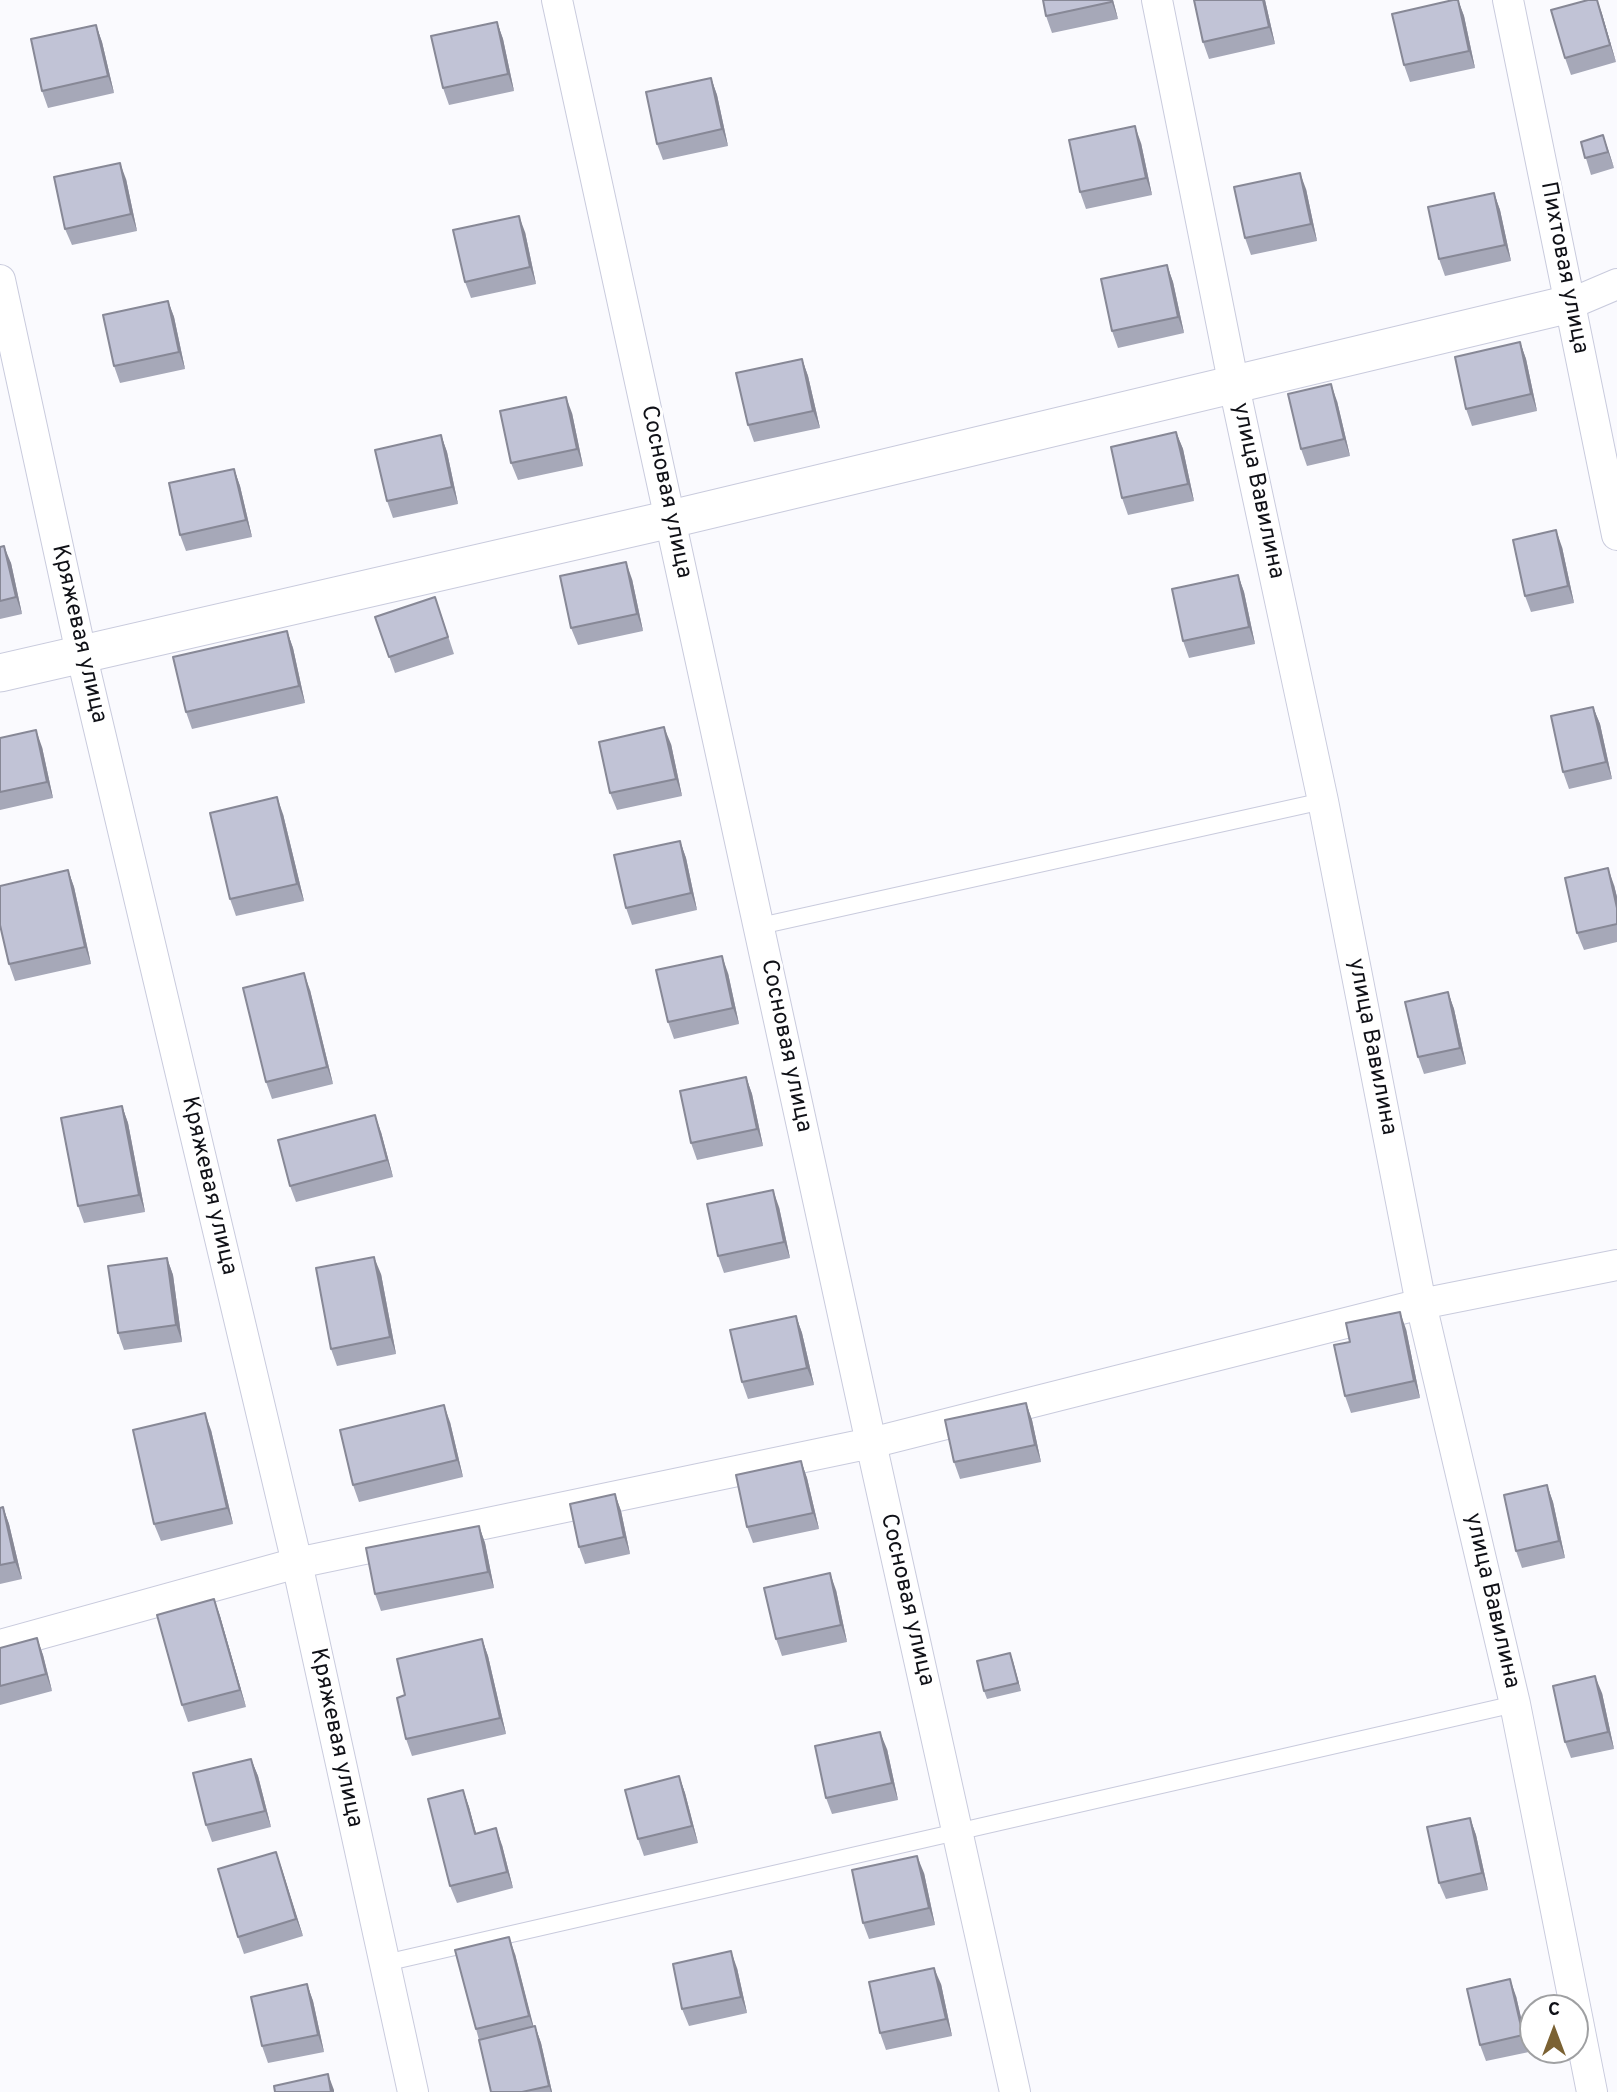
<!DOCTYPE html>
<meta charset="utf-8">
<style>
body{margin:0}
#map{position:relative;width:1617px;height:2092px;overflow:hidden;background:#fafafe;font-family:Overpass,sans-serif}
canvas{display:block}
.north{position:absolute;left:1519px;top:1994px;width:70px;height:70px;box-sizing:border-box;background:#fff;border:2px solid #9fa0a2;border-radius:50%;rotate:0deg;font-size:19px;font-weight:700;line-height:28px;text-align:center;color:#101117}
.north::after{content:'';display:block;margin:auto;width:24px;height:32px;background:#7b6233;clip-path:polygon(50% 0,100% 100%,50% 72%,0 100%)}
</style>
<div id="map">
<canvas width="1617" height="2092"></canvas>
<div class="north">С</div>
</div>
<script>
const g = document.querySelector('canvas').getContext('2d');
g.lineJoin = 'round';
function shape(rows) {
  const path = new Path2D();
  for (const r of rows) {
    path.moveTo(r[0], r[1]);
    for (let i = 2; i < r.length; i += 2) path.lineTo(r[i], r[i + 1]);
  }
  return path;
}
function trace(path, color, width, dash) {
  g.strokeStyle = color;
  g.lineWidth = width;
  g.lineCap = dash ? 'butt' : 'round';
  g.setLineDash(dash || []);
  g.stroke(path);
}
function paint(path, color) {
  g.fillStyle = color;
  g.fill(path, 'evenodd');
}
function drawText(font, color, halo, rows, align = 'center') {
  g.font = font + ' Overpass,sans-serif';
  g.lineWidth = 6;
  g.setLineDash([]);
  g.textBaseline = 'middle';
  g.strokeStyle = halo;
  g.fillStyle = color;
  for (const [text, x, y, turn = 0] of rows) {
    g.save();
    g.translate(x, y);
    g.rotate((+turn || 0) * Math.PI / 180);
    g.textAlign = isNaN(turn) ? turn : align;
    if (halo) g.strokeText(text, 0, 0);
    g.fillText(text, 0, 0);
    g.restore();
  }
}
const service = shape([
 [760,926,1323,801],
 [385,1963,1515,1704]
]);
const minor = shape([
 [557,0,871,1443,1015,2092],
 [1157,0,1234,386,1323,801,1421,1304,1515,1704,1592,2092],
 [1508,0,1617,535],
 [0,280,81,653,297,1563,413,2092],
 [1570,304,1617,284],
 [0,1645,297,1563,871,1443,1421,1304,1617,1265]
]);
const tertiary = shape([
 [0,673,671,519,1570,304]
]);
const wall = shape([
 [1113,0,1118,19,1052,33,1046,16],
 [1194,0,1265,0,1275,44,1209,59,1203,42],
 [1458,0,1464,16,1475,68,1410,82,1404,65],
 [1597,0,1602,14,1616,62,1571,75,1565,58],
 [497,22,503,39,514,91,449,105,443,88],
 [96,25,102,42,114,93,48,108,42,91],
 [711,78,717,95,728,146,663,160,657,144],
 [1581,142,1609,152,1614,168,1591,175],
 [1141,143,1152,195,1086,209,1080,192],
 [126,179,137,231,72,245,65,229],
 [1306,189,1317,241,1251,255,1245,238],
 [1494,193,1500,210,1511,261,1445,276,1439,259],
 [525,232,536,284,471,298,465,282],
 [1167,265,1173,282,1184,333,1118,348,1112,331],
 [168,301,174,317,185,369,120,383,114,366],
 [1520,342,1526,359,1537,411,1472,426,1466,409],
 [802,359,808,376,820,428,754,442,748,425],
 [1337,401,1350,456,1307,466,1301,449],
 [572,413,583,466,518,480,511,463],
 [1176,432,1183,449,1194,501,1128,515,1122,498],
 [441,435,447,452,458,504,393,518,387,501],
 [234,469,240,486,252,537,186,551,180,535],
 [0,547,11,563,22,614,0,619],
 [1562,547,1574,603,1531,612,1525,596],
 [1238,575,1244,592,1255,644,1189,658,1183,641],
 [632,579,643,631,578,645,571,628],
 [441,614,454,654,395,673,375,617],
 [287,631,293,648,305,703,192,729,186,712],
 [1593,707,1600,724,1612,779,1569,789,1563,772],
 [0,738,42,747,53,798,0,810],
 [671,744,682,796,617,810,610,793],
 [283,814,304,901,236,916,230,899],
 [680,841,686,858,697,910,632,925,626,908],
 [68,870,74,887,91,964,15,981,9,964],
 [1614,885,1617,897,1617,942,1584,950,1577,933],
 [728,973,739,1024,674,1039,668,1022],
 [310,990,333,1084,272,1099,266,1082],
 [1448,992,1454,1009,1466,1064,1424,1074,1418,1057],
 [746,1077,752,1094,763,1146,697,1160,691,1143],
 [122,1106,128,1123,145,1212,84,1223,78,1206],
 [381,1132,393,1177,296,1202,290,1186],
 [779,1207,790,1258,724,1273,718,1256],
 [167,1258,173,1275,182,1342,124,1350,118,1333],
 [381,1274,396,1354,337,1366,331,1349],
 [796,1316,802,1333,814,1385,748,1399,742,1382],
 [1406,1329,1420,1398,1351,1413,1345,1396],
 [1026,1403,1032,1420,1041,1462,960,1479,954,1462],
 [450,1422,463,1477,359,1502,353,1485],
 [211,1430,233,1524,161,1541,154,1524],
 [801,1461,807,1478,819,1529,753,1543,747,1527],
 [1547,1485,1553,1502,1565,1558,1522,1568,1516,1551],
 [615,1494,621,1511,630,1554,585,1564,579,1547],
 [3,1507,9,1524,22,1579,0,1584,0,1508],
 [479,1526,485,1543,494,1588,381,1611,375,1594],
 [836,1590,847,1642,782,1656,776,1639],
 [214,1599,220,1616,246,1707,188,1722,182,1705],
 [37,1638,43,1655,52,1691,0,1705,0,1648],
 [482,1639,488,1656,506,1734,412,1756,406,1739,405,1695],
 [1010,1653,1021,1691,987,1699,984,1691],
 [1602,1693,1614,1749,1571,1758,1565,1742],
 [887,1749,898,1800,832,1814,826,1798],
 [251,1759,258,1776,271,1827,212,1842,206,1825],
 [679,1776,685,1793,698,1843,644,1856,638,1839],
 [463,1790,469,1807,476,1834,502,1845,513,1888,457,1903,450,1886],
 [1470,1818,1476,1835,1488,1890,1446,1899,1439,1883],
 [276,1852,303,1936,244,1954,238,1937],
 [924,1873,935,1925,869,1939,863,1923],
 [515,1954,533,2026,535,2026,541,2043,552,2092,491,2092,479,2040,476,2029],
 [737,1968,747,2013,689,2026,682,2009],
 [307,1984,313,2001,324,2052,268,2063,262,2046],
 [941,1984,952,2036,886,2050,880,2033],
 [1516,1996,1529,2052,1486,2061,1480,2045]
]);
const shadedWall = shape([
 [1111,0,1113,0,1118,19],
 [1263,0,1265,0,1275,44,1269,27],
 [1458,0,1464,16,1475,68,1469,51],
 [1597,0,1602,14,1616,62,1610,45],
 [497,22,503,39,514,91,508,74],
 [96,25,102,42,114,93,108,76],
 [711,78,717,95,728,146,722,129],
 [1135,126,1141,143,1152,195,1146,178],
 [1603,135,1609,152,1614,168,1608,152],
 [120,163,126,179,137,231,131,214],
 [1300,173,1306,189,1317,241,1311,224],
 [1494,193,1500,210,1511,261,1505,245],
 [519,216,525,232,536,284,530,267],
 [1167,265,1173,282,1184,333,1178,317],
 [168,301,174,317,185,369,179,352],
 [1520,342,1526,359,1537,411,1531,394],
 [802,359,808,376,820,428,813,411],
 [1331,384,1337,401,1350,456,1344,439],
 [566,397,572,413,583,466,577,449],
 [1176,432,1183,449,1194,501,1188,484],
 [441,435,447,452,458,504,452,487],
 [234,469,240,486,252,537,246,520],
 [1556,530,1562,547,1574,603,1568,586],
 [4,546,11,563,22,614,16,597],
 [626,562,632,579,643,631,637,614],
 [1238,575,1244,592,1255,644,1249,627],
 [287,631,293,648,305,703,299,686],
 [1593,707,1600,724,1612,779,1606,762],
 [664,727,671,744,682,796,676,779],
 [36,730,42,747,53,798,47,782],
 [277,797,283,814,304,901,297,884],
 [680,841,686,858,697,910,691,893],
 [1608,868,1614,885,1617,897,1617,908],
 [68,870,74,887,91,964,85,947],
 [722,956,728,973,739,1024,733,1008],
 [304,973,310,990,333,1084,327,1067],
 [1448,992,1454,1009,1466,1064,1460,1048],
 [746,1077,752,1094,763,1146,757,1129],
 [122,1106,128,1123,145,1212,139,1195],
 [375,1115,381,1132,393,1177,387,1160],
 [773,1190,779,1207,790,1258,784,1242],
 [374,1257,381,1274,396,1354,390,1337],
 [167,1258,173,1275,182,1342,176,1325],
 [1400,1312,1406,1329,1420,1398,1414,1381],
 [796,1316,802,1333,814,1385,807,1368],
 [1026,1403,1032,1420,1041,1462,1035,1445],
 [444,1405,450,1422,463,1477,457,1460],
 [205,1413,211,1430,233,1524,227,1508],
 [801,1461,807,1478,819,1529,813,1513],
 [1547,1485,1553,1502,1565,1558,1559,1541],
 [615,1494,621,1511,630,1554,624,1537],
 [3,1507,9,1524,22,1579,15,1562],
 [479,1526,485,1543,494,1588,488,1572],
 [830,1573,836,1590,847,1642,841,1625],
 [214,1599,220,1616,246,1707,240,1690],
 [37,1638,43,1655,52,1691,46,1674],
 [482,1639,488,1656,506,1734,500,1718],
 [1010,1653,1013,1661,1021,1691,1018,1683],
 [1595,1676,1602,1693,1614,1749,1608,1732],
 [880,1732,887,1749,898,1800,892,1783],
 [251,1759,258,1776,271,1827,265,1811],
 [679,1776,685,1793,698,1843,692,1826],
 [463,1790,469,1807,481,1851,475,1834],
 [1470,1818,1476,1835,1488,1890,1482,1873],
 [496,1828,502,1845,513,1888,507,1872],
 [276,1852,282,1869,303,1936,296,1919],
 [917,1856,924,1873,935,1925,929,1908],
 [509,1937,515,1954,535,2032,529,2016],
 [731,1951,737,1968,747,2013,741,1997],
 [934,1968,941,1984,952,2036,946,2019],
 [1510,1979,1516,1996,1529,2052,1523,2035],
 [307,1984,313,2001,324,2052,318,2035],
 [535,2026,541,2043,552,2092,551,2092,549,2086],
 [328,2074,334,2090,334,2092,331,2092]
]);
const building = shape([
 [1043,0,1111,0,1111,2,1046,16,1043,0],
 [1194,0,1263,0,1269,27,1203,42,1194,0],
 [1453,0,1458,0,1469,51,1404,65,1392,14,1453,0],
 [1588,0,1597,0,1610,45,1565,58,1551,10,1588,0],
 [497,22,508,74,443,88,431,36,497,22],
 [96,25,108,76,42,91,31,39,96,25],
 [711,78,722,129,657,144,646,92,711,78],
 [1135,126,1146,178,1080,192,1069,140,1135,126],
 [1603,135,1608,152,1585,158,1581,142,1603,135],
 [120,163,131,214,65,229,54,177,120,163],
 [1300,173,1311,224,1245,238,1234,187,1300,173],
 [1494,193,1505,245,1439,259,1428,207,1494,193],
 [519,216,530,267,465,282,453,230,519,216],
 [1167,265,1178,317,1112,331,1101,279,1167,265],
 [168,301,179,352,114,366,103,315,168,301],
 [1520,342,1531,394,1466,409,1455,357,1520,342],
 [802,359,813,411,748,425,736,373,802,359],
 [1331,384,1344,439,1301,449,1288,394,1331,384],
 [566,397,577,449,511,463,500,411,566,397],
 [1176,432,1188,484,1122,498,1111,447,1176,432],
 [441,435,452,487,387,501,375,450,441,435],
 [234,469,246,520,180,535,169,483,234,469],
 [1556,530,1568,586,1525,596,1513,540,1556,530],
 [4,546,16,597,0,601,0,547,4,546],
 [626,562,637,614,571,628,560,576,626,562],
 [1238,575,1249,627,1183,641,1172,589,1238,575],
 [435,597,448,637,389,657,375,617,435,597],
 [287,631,299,686,186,712,173,657,287,631],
 [1593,707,1606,762,1563,772,1551,716,1593,707],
 [664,727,676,779,610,793,599,742,664,727],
 [36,730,47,782,0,792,0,738,36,730],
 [277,797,297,884,230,899,210,813,277,797],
 [680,841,691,893,626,908,614,855,680,841],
 [1608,868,1617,908,1617,924,1577,933,1565,878,1608,868],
 [68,870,85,947,9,964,0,925,0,886,68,870],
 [722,956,733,1008,668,1022,656,970,722,956],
 [304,973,327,1067,266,1082,243,988,304,973],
 [1448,992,1460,1048,1418,1057,1405,1002,1448,992],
 [746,1077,757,1129,691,1143,680,1091,746,1077],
 [122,1106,139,1195,78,1206,61,1118,122,1106],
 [375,1115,387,1160,290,1186,278,1140,375,1115],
 [773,1190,784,1242,718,1256,707,1204,773,1190],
 [374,1257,390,1337,331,1349,316,1268,374,1257],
 [167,1258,176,1325,118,1333,108,1266,167,1258],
 [1400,1312,1414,1381,1345,1396,1334,1345,1350,1342,1346,1323,1400,1312],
 [796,1316,807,1368,742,1382,730,1330,796,1316],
 [1026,1403,1035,1445,954,1462,945,1420,1026,1403],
 [444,1405,457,1460,353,1485,340,1430,444,1405],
 [205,1413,227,1508,154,1524,133,1430,205,1413],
 [801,1461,813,1513,747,1527,736,1475,801,1461],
 [1547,1485,1559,1541,1516,1551,1504,1495,1547,1485],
 [615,1494,624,1537,579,1547,570,1504,615,1494],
 [3,1507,15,1562,0,1565,0,1508,3,1507],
 [479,1526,488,1572,375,1594,366,1548,479,1526],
 [830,1573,841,1625,776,1639,764,1588,830,1573],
 [214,1599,240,1690,182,1705,157,1615,214,1599],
 [37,1638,46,1674,0,1686,0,1648,37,1638],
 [482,1639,500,1718,406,1739,397,1698,405,1695,397,1659,482,1639],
 [1010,1653,1018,1683,984,1691,977,1661,1010,1653],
 [1595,1676,1608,1732,1565,1742,1553,1686,1595,1676],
 [880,1732,892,1783,826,1798,815,1746,880,1732],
 [251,1759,265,1811,206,1825,193,1773,251,1759],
 [679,1776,692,1826,638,1839,625,1790,679,1776],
 [463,1790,475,1834,496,1828,507,1872,450,1886,428,1799,463,1790],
 [1470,1818,1482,1873,1439,1883,1427,1827,1470,1818],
 [276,1852,296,1919,238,1937,218,1869,276,1852],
 [917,1856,929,1908,863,1923,852,1870,917,1856],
 [509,1937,529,2016,476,2029,455,1950,509,1937],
 [731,1951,741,1997,682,2009,673,1964,731,1951],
 [934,1968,946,2019,880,2033,869,1982,934,1968],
 [1510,1979,1523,2035,1480,2045,1467,1989,1510,1979],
 [307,1984,318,2035,262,2046,251,1997,307,1984],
 [535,2026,549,2086,522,2092,491,2092,479,2040,535,2026],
 [328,2074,331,2092,275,2092,274,2086,328,2074]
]);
const streetNames = [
 ["Пихтовая улица",1563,268,79],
 ["улица Вавилина",1257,491,78],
 ["Сосновая улица",665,492,78],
 ["Кряжевая улица",78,634,77],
 ["Сосновая улица",785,1046,78],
 ["улица Вавилина",1371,1047,79],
 ["Кряжевая улица",208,1186,77],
 ["Сосновая улица",906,1600,77],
 ["улица Вавилина",1491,1601,77],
 ["Кряжевая улица",335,1738,78]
];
trace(service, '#c9cbdd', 18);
trace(minor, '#c9cbdd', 32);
trace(tertiary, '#c9cbdd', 39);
trace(service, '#fff', 16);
trace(minor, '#fff', 30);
trace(tertiary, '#fff', 37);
paint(wall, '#a6a8b8');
paint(shadedWall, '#878896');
paint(building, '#c1c3d6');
trace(building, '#878896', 2);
drawText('23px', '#101117', '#fff', streetNames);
</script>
